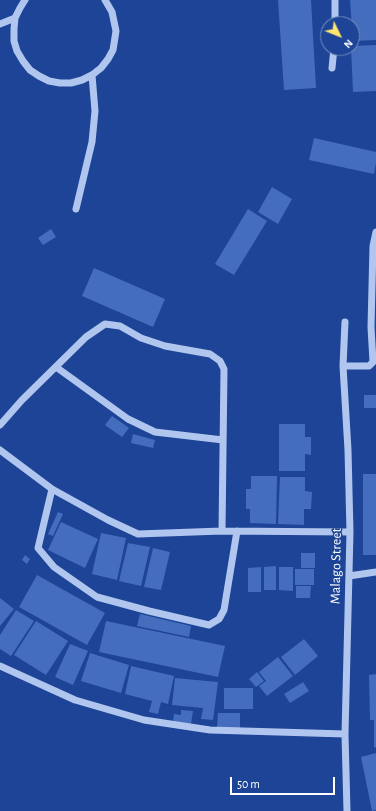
<!DOCTYPE html>
<style>
body{margin:0}
#map{position:relative;width:376px;height:811px;overflow:hidden;background:#1d4496;font-family:"Alegreya Sans",sans-serif}
canvas{display:block}
.north{position:absolute;left:320px;top:16px;width:40px;height:40px;box-sizing:border-box;background:#1d4496;border:1px solid #778fc0;border-radius:50%;rotate:133deg;font-size:11px;font-weight:700;line-height:16px;text-align:center;color:#fff}
.north::after{content:'';display:block;margin:auto;width:14px;height:18px;background:#fee670;clip-path:polygon(50% 0,100% 100%,50% 72%,0 100%)}
.scale{position:absolute;left:230px;top:777px;width:105px;height:18px;box-sizing:border-box;border:2px solid #fff;border-top:0;padding-left:5px;font-size:12px;line-height:14px;white-space:nowrap;color:#fff;-webkit-text-stroke:3px #1d4496;paint-order:stroke}
</style>
<div id="map">
<canvas width="376" height="811"></canvas>
<div class="north">N</div>
<div class="scale">50 m</div>
</div>
<script>
const g = document.querySelector('canvas').getContext('2d');
g.lineJoin = 'round';
function paint(path, color) {
  g.fillStyle = color;
  g.fill(path, 'evenodd');
}
function shape(rows) {
  const path = new Path2D();
  for (const r of rows) {
    path.moveTo(r[0], r[1]);
    for (let i = 2; i < r.length; i += 2) path.lineTo(r[i], r[i + 1]);
  }
  return path;
}
function trace(path, color, width, dash) {
  g.strokeStyle = color;
  g.lineWidth = width;
  g.lineCap = dash ? 'butt' : 'round';
  g.setLineDash(dash || []);
  g.stroke(path);
}
function drawText(font, color, halo, rows, align = 'center') {
  g.font = font + ' "Alegreya Sans",sans-serif';
  g.lineWidth = 3;
  g.setLineDash([]);
  g.textBaseline = 'middle';
  g.strokeStyle = halo;
  g.fillStyle = color;
  for (const [text, x, y, turn = 0] of rows) {
    g.save();
    g.translate(x, y);
    g.rotate((+turn || 0) * Math.PI / 180);
    g.textAlign = isNaN(turn) ? turn : align;
    if (halo) g.strokeText(text, 0, 0);
    g.fillText(text, 0, 0);
    g.restore();
  }
}
const building = shape([
 [278,0,311,0,316,88,284,90],
 [350,0,376,0,376,40,353,41],
 [376,45,376,91,353,92,351,48,352,48,352,46],
 [314,138,376,152,376,163,374,174,309,160],
 [272,187,292,199,278,224,258,212],
 [248,209,267,221,234,275,215,264],
 [51,229,56,237,43,245,38,238],
 [94,268,165,299,153,327,82,296],
 [364,395,376,395,376,408,364,408],
 [112,416,129,428,122,437,105,425],
 [279,424,305,424,305,437,311,437,311,455,305,454,305,471,279,471],
 [133,434,155,440,153,448,131,443],
 [363,474,376,474,376,555,363,555],
 [251,476,277,476,276,524,250,523,250,509,246,509,246,489,251,489],
 [280,477,305,477,305,491,312,492,311,509,304,509,304,525,278,524],
 [58,512,63,514,53,536,48,534],
 [61,522,98,539,85,568,48,550],
 [101,533,126,538,117,580,92,574],
 [128,543,150,547,141,586,119,581],
 [153,548,170,552,161,590,144,587],
 [301,553,315,553,315,568,301,568],
 [25,555,30,559,27,564,22,560],
 [276,566,276,590,264,590,264,567],
 [261,567,261,592,248,592,248,568],
 [279,567,293,567,293,591,279,590],
 [295,569,314,569,314,585,295,585],
 [37,575,105,613,87,645,19,607],
 [296,586,311,586,310,598,296,598],
 [0,598,14,609,0,626],
 [16,610,34,621,11,656,0,649,0,635],
 [140,614,191,626,189,637,137,626],
 [36,621,68,641,46,675,14,655],
 [106,621,225,646,218,677,99,652],
 [304,639,318,656,295,675,281,657],
 [70,644,88,651,73,685,55,677],
 [90,653,129,665,121,693,81,681],
 [278,657,293,676,267,696,259,686,266,681,259,672],
 [131,666,174,676,168,704,161,702,158,714,149,712,152,701,125,694],
 [257,672,264,681,256,687,249,679],
 [376,674,376,747,374,748,374,720,370,720,369,675],
 [175,678,218,682,213,720,201,719,203,708,172,705],
 [303,682,309,691,290,703,284,694],
 [224,688,253,688,253,709,224,709],
 [181,710,193,711,191,724,173,722,174,714,181,715],
 [218,713,240,713,240,728,217,728],
 [376,753,376,810,372,811,361,757]
]);
const minor = shape([
 [25,0,20,8,15,18,14,29,14,41,17,51,23,61,30,70,39,76,49,81,60,83,71,83,82,80,92,75,101,68,108,59,113,50,116,31,112,12,105,0],
 [335,0,335,24],
 [0,24,15,18],
 [332,68,334,48],
 [76,209,92,142,95,111,92,75],
 [345,322,343,366,348,450,350,532,345,734,347,811],
 [343,366,369,366,373,362,371,327,373,246,376,232],
 [56,367,128,419,155,432,223,440],
 [0,425,22,400,86,337,105,324,120,326,141,338,165,346,210,354,220,361,224,369,222,531],
 [0,450,52,489,108,520,138,534,222,531,350,532],
 [52,489,38,548,54,567,97,597,149,611,209,625,219,619,224,610,237,531],
 [349,576,376,572],
 [0,666,75,700,144,720,210,730,345,734]
]);
const streetNames = [
 ["Malago Street",336,566,-89]
];
paint(building, '#456dbd');
trace(minor, '#b1c6ef', 7);
drawText('14px', '#fff', '#1d4496', streetNames);
</script>
